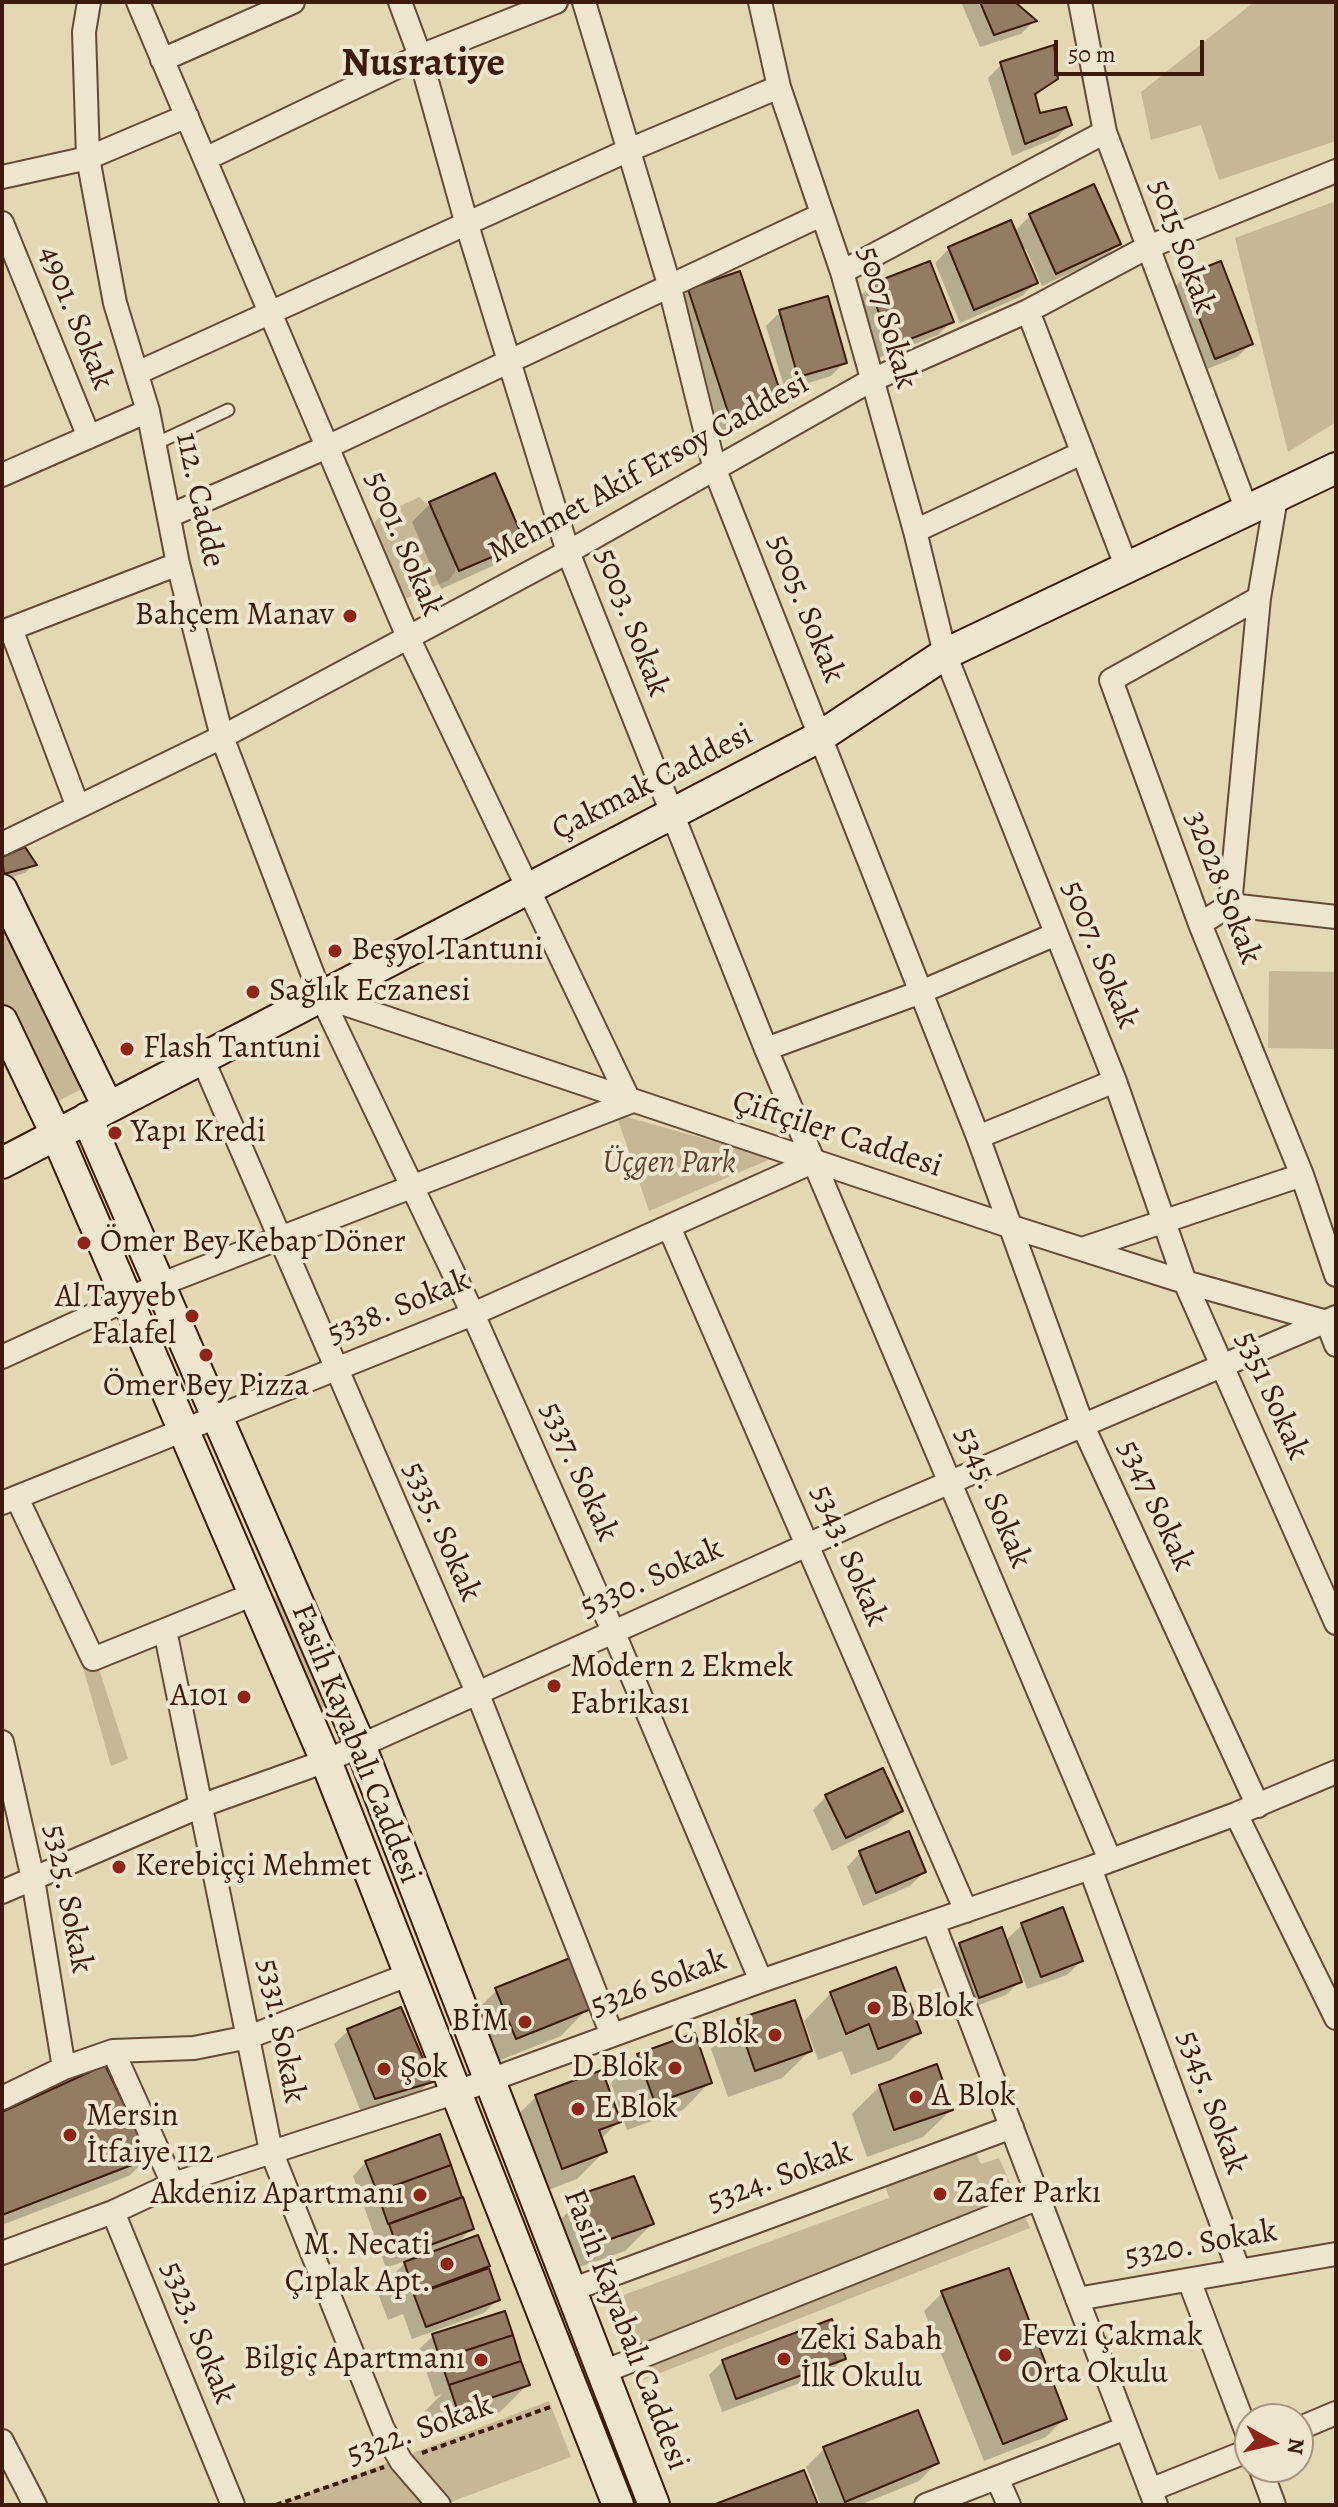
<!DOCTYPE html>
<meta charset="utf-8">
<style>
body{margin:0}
#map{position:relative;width:1338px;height:2507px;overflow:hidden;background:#e3d7b4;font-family:Alegreya,serif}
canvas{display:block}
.frame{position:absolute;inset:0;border:4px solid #3d1a0c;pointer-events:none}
.north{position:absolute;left:1234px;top:2403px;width:80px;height:80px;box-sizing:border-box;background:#ede5ce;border:2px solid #a79480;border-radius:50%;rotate:98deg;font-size:22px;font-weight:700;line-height:32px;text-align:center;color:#3d1a0c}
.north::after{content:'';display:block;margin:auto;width:28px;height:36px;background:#8f2418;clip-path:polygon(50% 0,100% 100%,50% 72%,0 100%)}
.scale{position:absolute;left:1054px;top:40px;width:150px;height:36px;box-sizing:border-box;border:4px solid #3d1a0c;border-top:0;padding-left:10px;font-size:24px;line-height:28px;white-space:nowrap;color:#3d1a0c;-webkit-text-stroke:6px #ede5ce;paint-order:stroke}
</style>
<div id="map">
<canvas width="1338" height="2507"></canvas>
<div class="frame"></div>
<div class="north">N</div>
<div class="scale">50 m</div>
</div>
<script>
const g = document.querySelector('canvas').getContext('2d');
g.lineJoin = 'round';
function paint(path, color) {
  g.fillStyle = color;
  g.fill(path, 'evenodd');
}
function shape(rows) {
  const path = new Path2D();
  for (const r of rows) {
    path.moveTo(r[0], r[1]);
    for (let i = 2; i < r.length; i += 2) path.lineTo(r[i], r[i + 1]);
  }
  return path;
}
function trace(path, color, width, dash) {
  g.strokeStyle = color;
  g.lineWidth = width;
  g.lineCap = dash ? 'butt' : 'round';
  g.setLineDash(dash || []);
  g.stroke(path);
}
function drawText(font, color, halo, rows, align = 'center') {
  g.font = font + ' Alegreya,serif';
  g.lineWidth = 8;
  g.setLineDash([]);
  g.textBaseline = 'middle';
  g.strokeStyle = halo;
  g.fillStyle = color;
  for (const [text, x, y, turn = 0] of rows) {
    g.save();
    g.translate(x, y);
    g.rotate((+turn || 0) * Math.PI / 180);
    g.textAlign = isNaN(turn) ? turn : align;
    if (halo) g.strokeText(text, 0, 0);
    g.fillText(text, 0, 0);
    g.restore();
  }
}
const green = shape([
 [1254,2,1336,2,1336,141,1219,180,1201,125,1151,140,1141,92],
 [1336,201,1336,422,1288,452,1235,238],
 [419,497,430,507,455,562,455,572,449,580,405,599,398,595,376,539,375,522,381,515],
 [2,906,90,1085,50,1105,2,1005],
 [1269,971,1336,972,1336,1049,1268,1048],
 [616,1114,773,1158,649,1211],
 [288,1592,334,1702,310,1713,261,1602],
 [82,1664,98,1666,128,1759,111,1766],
 [976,2153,981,2164,999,2158,1030,2228,640,2381,607,2301,889,2198,885,2185],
 [549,2401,571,2457,443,2505,277,2505]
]);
const shadow = shape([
 [961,2,1012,2,1034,21,1021,34,980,47],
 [1002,64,1056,78,1034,98,1038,115,1070,124,1056,138,1012,156,988,78],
 [1030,216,1119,243,1105,257,1042,286,1026,249,1022,250,1036,282,1022,296,960,323,935,263,949,249,1010,222,1014,232],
 [1184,278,1251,344,1237,357,1202,371,1170,291],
 [869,287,952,321,938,335,878,358,856,301],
 [689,290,780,400,762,418,712,435,670,309],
 [780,312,845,362,831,376,785,390,766,326],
 [430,504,523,542,504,561,441,589,412,522],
 [24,850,34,864,25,873,2,880,2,859],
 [826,1797,901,1811,887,1824,832,1851,813,1810],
 [860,1853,924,1872,910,1886,863,1906,847,1867],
 [1022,1925,1081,1961,1067,1975,1027,1989,1018,1964,1014,1966,1020,1981,1006,1995,965,2010,946,1958,960,1944,1005,1941],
 [497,1990,588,2008,561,2036,488,2065,469,2018],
 [831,1993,919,2032,891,2060,851,2075,842,2051,818,2060,804,2021],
 [738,2021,810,2051,782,2078,728,2097,711,2049],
 [348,2031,430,2081,417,2095,361,2112,334,2044],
 [638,2055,710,2082,683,2110,627,2130,611,2083],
 [880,2086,951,2110,923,2137,867,2157,852,2114],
 [536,2097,619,2121,600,2140,605,2151,577,2179,535,2195,508,2124],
 [2,2114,148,2158,129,2176,2,2225],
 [439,2136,472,2228,455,2246,487,2266,479,2274,498,2299,484,2313,412,2339,403,2314,388,2320,377,2291,408,2260,386,2268,353,2176,366,2162],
 [585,2195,652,2224,625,2251,574,2269,557,2223],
 [942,2293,1065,2418,1046,2437,984,2461,924,2311],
 [433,2336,528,2384,500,2412,430,2435,422,2414,442,2394,435,2397,419,2349],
 [844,2358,830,2372,722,2412,709,2375,723,2361],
 [825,2448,937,2463,919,2481,860,2505,821,2505,806,2467]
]);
const building = shape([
 [980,2,1015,2,1037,21,994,35,980,2],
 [1054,45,1058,79,1035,94,1040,113,1066,107,1072,125,1025,144,1000,62,1054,45],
 [1094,184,1121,244,1056,274,1029,214,1094,184],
 [1011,220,1038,283,974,310,948,247,1011,220],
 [930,261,954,322,892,346,868,285,930,261],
 [1221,261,1253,344,1215,359,1183,276,1221,261],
 [740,271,783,400,730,418,688,289,740,271],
 [828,296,847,363,798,377,779,310,828,296],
 [495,473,525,543,459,571,429,502,495,473],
 [25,847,37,865,4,874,2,857,25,847],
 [883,1768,903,1811,846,1838,825,1795,883,1768],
 [909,1831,926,1872,876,1893,859,1851,909,1831],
 [1063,1907,1083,1961,1041,1977,1021,1923,1063,1907],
 [1002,1927,1022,1982,979,1998,959,1943,1002,1927],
 [570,1958,591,2009,516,2039,495,1988,570,1958],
 [896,1967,921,2033,878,2049,869,2024,846,2034,830,1992,896,1967],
 [795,2000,812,2051,755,2071,737,2019,795,2000],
 [401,2007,433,2082,375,2099,347,2029,401,2007],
 [695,2033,712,2083,655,2103,637,2054,695,2033],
 [937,2064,953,2110,894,2130,879,2085,937,2064],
 [105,2065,150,2158,2,2215,2,2112,105,2065],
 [602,2070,621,2122,599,2130,607,2152,562,2169,535,2095,602,2070],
 [440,2134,451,2165,377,2192,365,2161,440,2134],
 [451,2165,462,2197,388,2224,377,2192,451,2165],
 [634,2176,654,2224,602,2242,591,2238,580,2205,584,2193,634,2176],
 [463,2197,474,2229,400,2256,389,2224,463,2197],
 [478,2235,490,2266,415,2294,404,2262,478,2235],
 [489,2268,500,2300,426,2327,414,2295,489,2268],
 [1009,2268,1067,2419,1003,2444,941,2291,1009,2268],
 [505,2311,513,2335,440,2359,432,2334,505,2311],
 [832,2319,846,2359,736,2399,722,2360,832,2319],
 [513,2335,521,2361,449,2385,440,2359,513,2335],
 [521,2361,530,2385,457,2409,449,2385,521,2361],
 [918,2410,939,2463,845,2502,823,2447,918,2410],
 [804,2470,818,2505,713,2505,804,2470]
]);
const path = shape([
 [422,2453,553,2406],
 [276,2505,384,2467]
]);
const lane = shape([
 [155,444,228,410]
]);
const street = shape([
 [89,2,84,32,88,158,115,303,148,411,178,564,222,737,321,996,473,1314,613,1631,761,1981],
 [138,2,408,637,630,1102],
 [400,2,420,56,467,225,568,552,766,1049,1110,1860],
 [584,2,669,284,715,470,978,1137,1082,1424,1258,1806],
 [760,2,779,87,842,272,915,531,945,654,1115,1081,1185,1282,1336,1623],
 [1080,2,1105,132,1246,508],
 [162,60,293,2],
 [205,159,420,56,556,2],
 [2,177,88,158,187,116],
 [2,223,89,437],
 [842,272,1105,132],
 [1028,311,1127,568],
 [137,373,629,150,779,87],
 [2,475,148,411],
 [169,516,327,447,821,215],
 [915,531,1082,453],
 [1259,598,1111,680,1200,924,1302,1175,1336,1275],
 [11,629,78,807],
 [2,632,178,564],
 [2,844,222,737,568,552,870,381,1028,311,1146,248,1336,171],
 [1230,905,1336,917],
 [1200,924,1230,905,1259,598,1276,498],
 [321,996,1009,1226,1185,1282,1327,1322],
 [766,1049,921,992,1056,934],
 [202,1058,477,1692,612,2035],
 [978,1137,1115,1081],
 [669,1227,966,1911],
 [1082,1249,1302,1175],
 [1327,1322,1336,1345],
 [2,1357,159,1285,630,1102],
 [17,1498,93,1659,254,1594],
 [2,1503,473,1314,815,1161],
 [165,1630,271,2151,383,2429,401,2461,439,2505],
 [2,1742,33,1879,64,2068],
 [1236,1814,1336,2018],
 [1090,1868,1239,2271],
 [2,1892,203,1805,326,1761,883,1511,1336,1317],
 [933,1922,1156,2505],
 [113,2051,173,2184],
 [2,2098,64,2068,113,2051,194,2048,249,2037,410,1974],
 [113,2212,233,2505],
 [2,2253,113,2212,173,2184,457,2092,761,1981,1090,1868,1236,1814,1336,1772],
 [1189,2280,1250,2441],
 [571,2290,1012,2127],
 [1077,2299,1336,2254],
 [603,2372,1039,2198],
 [1298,2429,1336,2413],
 [2,2441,35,2505],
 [1260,2467,1274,2505],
 [997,2478,1009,2505],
 [1150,2490,1250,2450],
 [926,2505,1126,2428]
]);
const secondary = shape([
 [2,890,108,1107],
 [2,1021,56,1134,326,1761,618,2505],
 [87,1118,360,1745,654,2505],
 [2,1163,821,736,945,654,1336,468]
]);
const markers = [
 [350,616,8,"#8f2418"],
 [335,951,8,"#8f2418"],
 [253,992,8,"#8f2418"],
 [127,1049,8,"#8f2418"],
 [115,1133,8,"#8f2418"],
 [84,1243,8,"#8f2418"],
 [192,1316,8,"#8f2418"],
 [206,1355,8,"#8f2418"],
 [554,1686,8,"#8f2418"],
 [244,1697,8,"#8f2418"],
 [119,1867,8,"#8f2418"],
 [874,2008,8,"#8f2418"],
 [525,2022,8,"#8f2418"],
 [775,2035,8,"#8f2418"],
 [675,2068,8,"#8f2418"],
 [384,2069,8,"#8f2418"],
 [916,2097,8,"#8f2418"],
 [578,2109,8,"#8f2418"],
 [70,2135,8,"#8f2418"],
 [940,2194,8,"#8f2418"],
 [420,2195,8,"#8f2418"],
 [447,2264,8,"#8f2418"],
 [1005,2355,8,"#8f2418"],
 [784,2359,8,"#8f2418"],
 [481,2360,8,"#8f2418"]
];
const streetNames = [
 ["5015 Sokak",1181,247,70],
 ["4901. Sokak",75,318,68],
 ["5007 Sokak",886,318,74],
 ["Mehmet Akif Ersoy Caddesi",649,469,-29],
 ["112. Cadde",199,500,78],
 ["5001. Sokak",403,544,67],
 ["5005. Sokak",805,609,68],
 ["5003. Sokak",631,623,69],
 ["Çakmak Caddesi",653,783,-27],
 ["32028 Sokak",1222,888,69],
 ["5007. Sokak",1099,955,68],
 ["Çiftçiler Caddesi",837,1135,18],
 ["5338. Sokak",399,1308,-22],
 ["5351 Sokak",1271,1396,66],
 ["5337. Sokak",578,1472,66],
 ["5345. Sokak",992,1498,67],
 ["5347 Sokak",1155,1506,65],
 ["5335. Sokak",441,1532,66],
 ["5343. Sokak",848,1556,67],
 ["5330. Sokak",652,1579,-24],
 ["Fasih Kayabalı Caddesi",355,1744,68],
 ["5325. Sokak",67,1899,79],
 ["5326 Sokak",659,1984,-20],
 ["5331. Sokak",280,2031,79],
 ["5345. Sokak",1211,2103,70],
 ["5324. Sokak",780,2178,-20],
 ["5320. Sokak",1201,2245,-10],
 ["Fasih Kayabalı Caddesi",625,2330,69],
 ["5323. Sokak",197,2333,68],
 ["5322. Sokak",420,2431,-20]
];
const poiNames = [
 ["Bahçem Manav",334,616,"right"],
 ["Beşyol Tantuni",351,951],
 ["Sağlık Eczanesi",269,992],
 ["Flash Tantuni",143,1049],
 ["Yapı Kredi",131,1133],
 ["Ömer Bey Kebap Döner",100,1243],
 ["Al Tayyeb",176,1298,"right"],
 ["Falafel",176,1335,"right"],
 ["Ömer Bey Pizza",206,1387,"center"],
 ["Modern 2 Ekmek",570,1668],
 ["Fabrikası",570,1705],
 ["A101",228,1697,"right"],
 ["Kerebiççi Mehmet",135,1867],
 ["B Blok",890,2008],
 ["BİM",509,2022,"right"],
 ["C Blok",759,2035,"right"],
 ["D Blok",659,2068,"right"],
 ["Şok",400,2069],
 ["A Blok",932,2097],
 ["E Blok",594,2109],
 ["Mersin",86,2117],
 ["İtfaiye 112",86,2154],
 ["Zafer Parkı",956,2194],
 ["Akdeniz Apartmanı",404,2195,"right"],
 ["M. Necati",431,2246,"right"],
 ["Çıplak Apt.",431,2283,"right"],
 ["Fevzi Çakmak",1021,2337],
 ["Orta Okulu",1021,2374],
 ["Zeki Sabah",800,2341],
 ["İlk Okulu",800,2378],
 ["Bilgiç Apartmanı",465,2360,"right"]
];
const parkNames = [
 ["Üçgen Park",669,1164]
];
const districtNames = [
 ["Nusratiye",423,65]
];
paint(green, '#c7b797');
paint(shadow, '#0003');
paint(building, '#937c63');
trace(building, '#3d1a0c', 2);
trace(lane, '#664936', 15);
trace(street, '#664936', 26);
trace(secondary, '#3d1a0c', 34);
trace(path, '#3d1a0c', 4, [6, 4]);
trace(lane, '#ede5ce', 11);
trace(street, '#ede5ce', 22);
trace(secondary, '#ede5ce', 30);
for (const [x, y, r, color] of markers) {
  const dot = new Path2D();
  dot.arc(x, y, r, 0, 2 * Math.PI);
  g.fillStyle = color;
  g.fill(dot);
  trace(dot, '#ede5ce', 3);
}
drawText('32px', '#3d1a0c', '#ede5ce', streetNames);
drawText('32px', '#3d1a0c', '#ede5ce', poiNames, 'left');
drawText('italic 32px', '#60412f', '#ede5ce', parkNames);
drawText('bold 40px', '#3d1a0c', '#ede5ce', districtNames);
</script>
